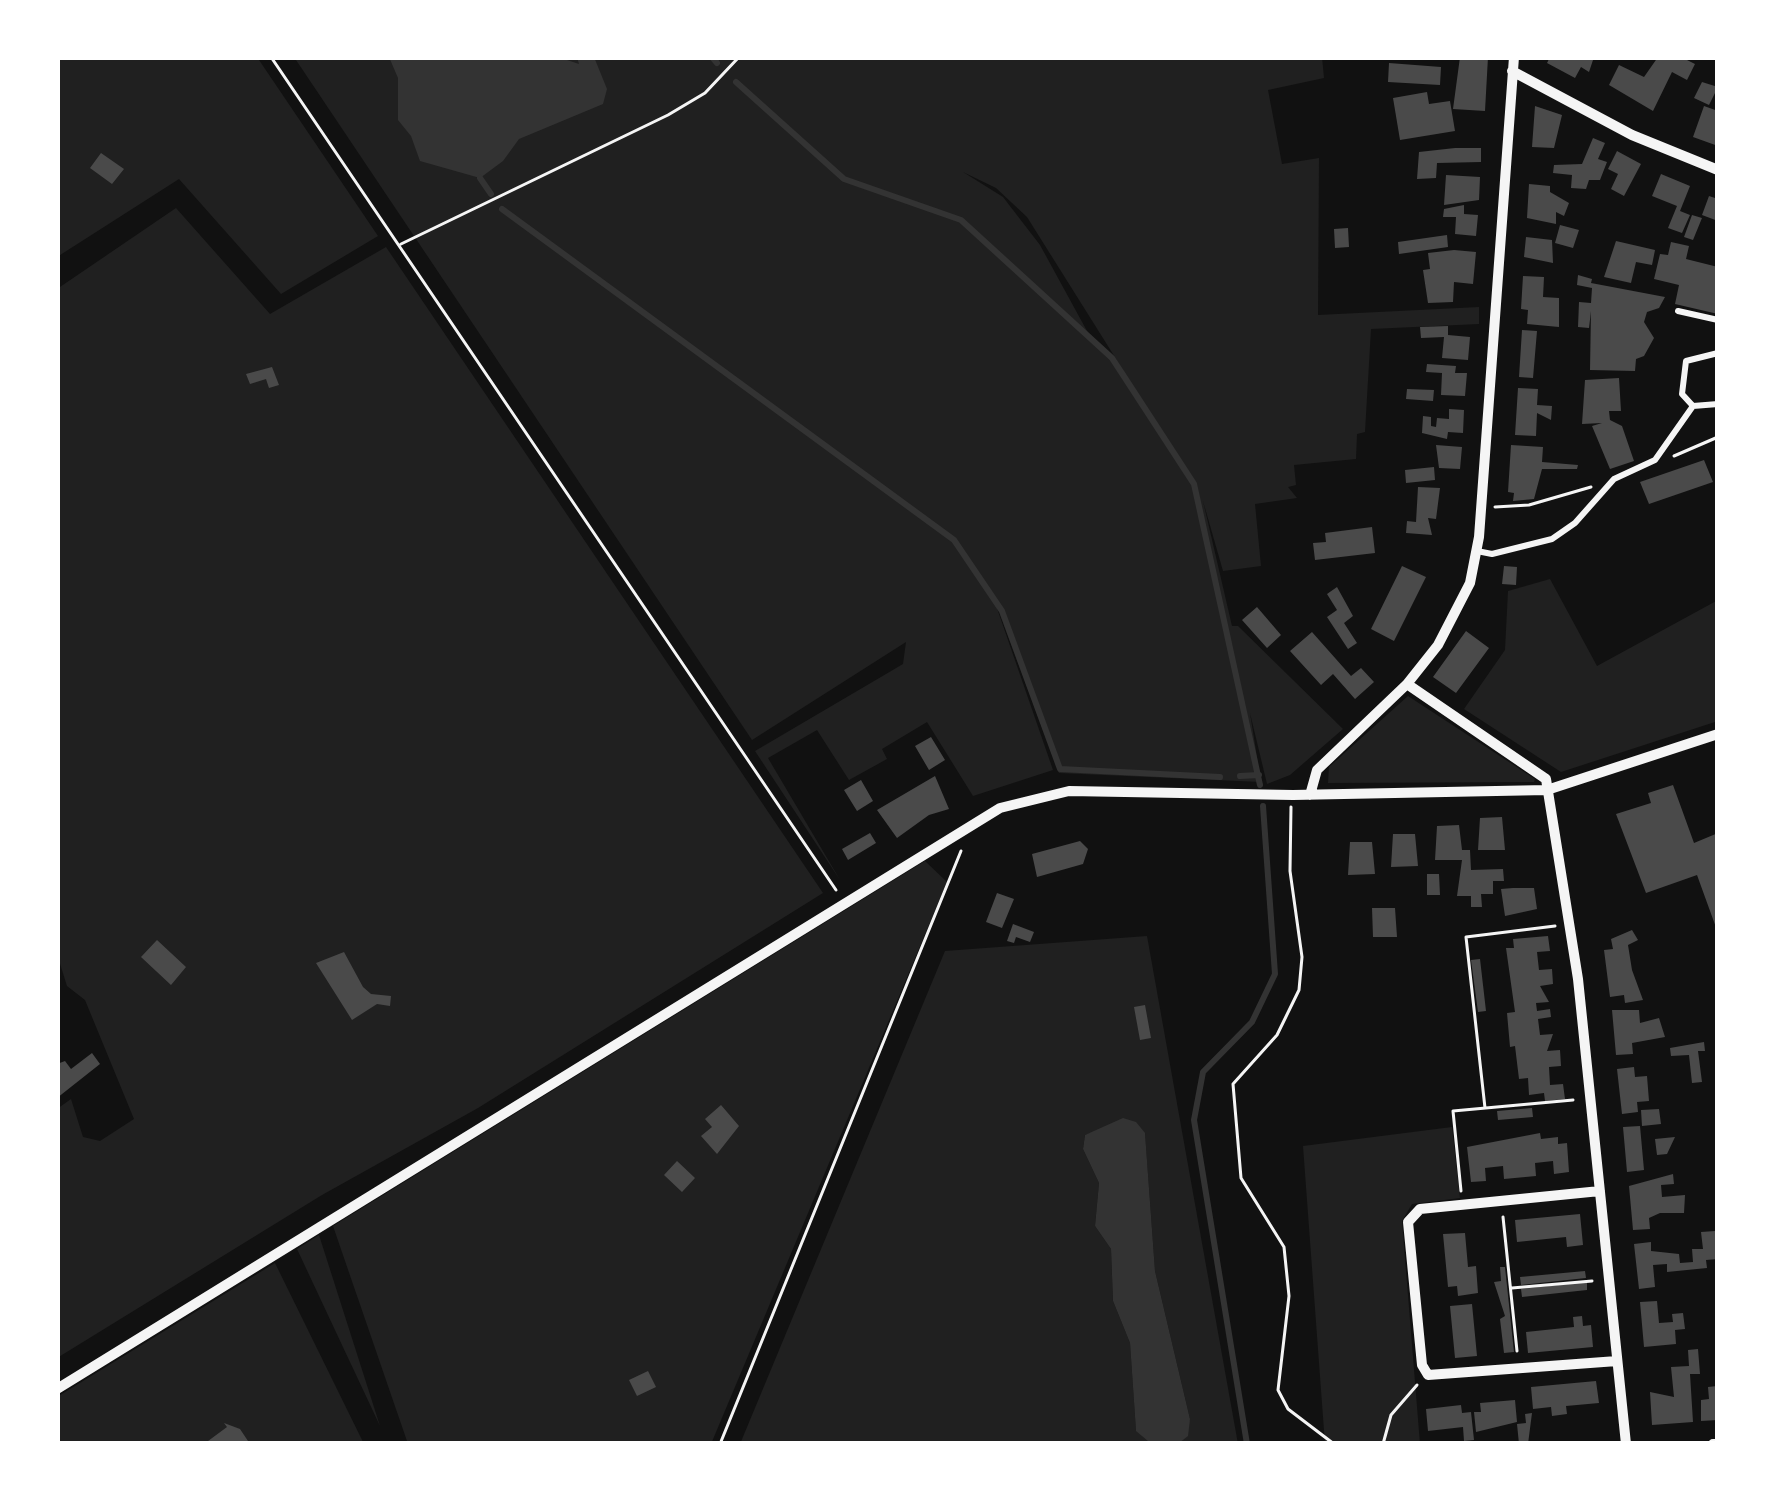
<!DOCTYPE html>
<style>
body{margin:0}
#map{position:relative;width:1775px;height:1501px;overflow:hidden;background:#111;font-family:"Playfair Display",serif}
canvas{display:block}
.frame{position:absolute;inset:0;border:60px solid #fff;pointer-events:none}
</style>
<div id="map">
<canvas width="1775" height="1501"></canvas>
<div class="frame"></div>
</div>
<script>
const g = document.querySelector('canvas').getContext('2d');
g.lineJoin = 'round';
function paint(path, color) {
  g.fillStyle = color;
  g.fill(path, 'evenodd');
}
function shape(rows) {
  const path = new Path2D();
  for (const r of rows) {
    path.moveTo(r[0], r[1]);
    for (let i = 2; i < r.length; i += 2) path.lineTo(r[i], r[i + 1]);
  }
  return path;
}
function trace(path, color, width, dash) {
  g.strokeStyle = color;
  g.lineWidth = width;
  g.lineCap = dash ? 'butt' : 'round';
  g.setLineDash(dash || []);
  g.stroke(path);
}
const green = shape([
 [57,57,257,57,378,236,281,294,179,179,57,257],
 [294,57,1322,57,1324,78,1268,90,1282,164,1319,158,1318,315,1479,307,1479,324,1371,329,1365,432,1357,434,1356,459,1294,465,1296,485,1288,487,1297,498,1255,504,1261,566,1223,571,1203,501,1232,626,1238,626,1343,729,1290,775,1267,784,1250,713,1261,782,1059,773,990,588,1053,770,973,796,927,722,882,749,887,759,849,780,817,730,768,758,840,880,755,751,903,664,906,642,752,740],
 [963,172,996,188,1027,217,1123,370,1093,342,1040,245,1003,197],
 [176,208,270,314,386,247,823,893,478,1108,322,1195,57,1358,57,1109,71,1099,83,1137,100,1141,134,1119,85,1000,67,986,57,954,57,289],
 [1550,579,1597,666,1718,600,1718,721,1561,772,1464,709,1505,650,1508,591],
 [1408,696,1535,779,1534,782,1328,783,1329,767],
 [925,861,947,882,711,1444,408,1444,333,1226],
 [1147,936,1238,1444,1166,1444,1179,1443,1190,1419,1155,1271,1145,1134,1098,1131,1085,1135,1083,1149,1099,1183,1095,1226,1111,1249,1113,1301,1130,1343,1136,1430,1160,1444,740,1444,945,951],
 [1452,1127,1460,1198,1412,1204,1402,1221,1420,1444,1325,1444,1303,1146],
 [319,1235,380,1426,297,1249],
 [275,1263,364,1444,57,1444,57,1397]
]);
const water = shape([
 [389,57,558,57,579,64,577,57,594,57,607,89,603,104,519,139,503,161,480,178,420,161,411,136,398,120,398,78],
 [1123,1118,1136,1122,1145,1133,1155,1271,1190,1419,1188,1436,1179,1443,1148,1441,1136,1431,1130,1343,1113,1301,1111,1249,1095,1226,1099,1183,1083,1149,1085,1135]
]);
const stream = shape([
 [712,57,717,63],
 [736,82,844,179,961,220,1112,358,1194,484,1260,785],
 [480,178,491,194],
 [502,209,954,540,1002,611,1060,769,1220,777],
 [1240,776,1259,775],
 [1247,1444,1194,1120,1203,1072,1252,1022,1275,974,1263,806]
]);
const building = shape([
 [1460,57,1488,57,1485,111,1453,109],
 [1550,57,1594,57,1589,72,1581,67,1575,78,1547,63],
 [1658,57,1681,57,1695,64,1687,80,1672,72,1653,111,1609,85,1619,65,1644,77],
 [1389,63,1441,67,1440,85,1388,82],
 [1702,82,1718,87,1709,105,1694,98],
 [1427,92,1429,104,1450,101,1455,131,1400,140,1393,98],
 [1535,106,1562,115,1554,148,1532,147],
 [1704,106,1718,111,1718,146,1693,137],
 [1593,138,1605,143,1598,159,1607,162,1600,180,1589,180,1586,189,1571,188,1572,175,1553,173,1554,165,1582,164],
 [1455,148,1481,148,1481,162,1437,163,1436,178,1417,179,1419,152],
 [1617,151,1641,164,1624,196,1611,189,1618,174,1608,169],
 [101,153,124,169,112,184,90,168],
 [1661,174,1690,186,1680,211,1690,215,1682,233,1668,228,1677,206,1652,196],
 [1446,175,1480,177,1479,200,1444,205],
 [1529,184,1550,186,1550,192,1569,203,1564,216,1556,212,1556,224,1527,218],
 [1709,196,1718,199,1718,221,1702,215],
 [1464,205,1464,214,1478,215,1476,236,1455,234,1456,217,1443,217,1444,209],
 [1692,215,1702,218,1693,240,1684,237],
 [1560,225,1579,230,1573,248,1555,243],
 [1348,228,1349,247,1335,248,1334,229],
 [1447,235,1448,247,1399,254,1398,242],
 [1526,237,1552,240,1553,263,1524,257],
 [1616,241,1655,250,1652,265,1636,262,1631,283,1604,277],
 [1671,242,1689,246,1686,259,1718,267,1718,314,1675,304,1679,285,1654,279,1660,254,1668,255],
 [1454,250,1476,252,1473,284,1454,282,1453,302,1428,303,1423,270,1430,269,1428,253],
 [1578,275,1592,279,1591,283,1665,297,1659,308,1647,312,1644,322,1654,338,1644,356,1636,359,1635,371,1590,370,1591,311,1589,328,1578,327,1579,302,1591,303,1592,288,1577,285],
 [1523,276,1544,277,1543,297,1559,298,1559,327,1527,324,1528,310,1521,309],
 [1448,326,1448,335,1470,337,1468,360,1442,358,1444,337,1421,338,1420,327],
 [1522,330,1537,331,1533,378,1519,377],
 [1427,364,1456,366,1455,373,1467,373,1465,396,1441,395,1442,373,1426,372],
 [272,367,279,385,269,388,266,379,250,384,246,374],
 [1619,378,1621,411,1609,411,1610,420,1622,426,1634,461,1610,469,1592,426,1602,423,1582,424,1585,380],
 [1518,388,1538,389,1537,405,1552,406,1551,420,1537,413,1536,436,1515,435],
 [1407,389,1434,390,1433,401,1406,399],
 [1449,409,1464,410,1463,433,1448,432,1447,439,1422,433,1423,416,1431,417,1431,426,1436,427,1437,418,1449,419],
 [1436,445,1462,447,1460,469,1439,468],
 [1511,445,1543,447,1542,462,1578,465,1577,469,1542,469,1534,499,1513,501,1514,493,1508,492],
 [1704,460,1713,482,1649,504,1640,482],
 [1434,467,1435,480,1406,483,1405,470],
 [1418,487,1440,488,1436,519,1428,518,1432,535,1406,533,1407,521,1416,522],
 [1372,527,1375,553,1315,560,1313,543,1326,542,1325,533],
 [1402,566,1426,577,1394,641,1371,629],
 [1504,566,1517,567,1516,585,1502,584],
 [1337,587,1353,616,1344,623,1357,643,1348,649,1327,617,1337,610,1327,594],
 [1257,607,1281,635,1267,648,1242,620],
 [1466,631,1489,648,1456,693,1433,677],
 [1312,632,1351,676,1361,668,1374,682,1355,699,1333,674,1321,685,1290,651],
 [931,737,945,760,929,770,915,746],
 [935,776,949,809,929,815,897,838,877,810],
 [861,780,873,801,857,811,844,790],
 [1673,785,1694,843,1718,833,1718,933,1697,875,1646,893,1616,814,1651,803,1648,793],
 [1502,817,1505,850,1478,850,1480,818],
 [1459,825,1462,850,1470,850,1471,870,1503,869,1504,881,1493,881,1493,894,1481,894,1482,907,1471,907,1471,896,1457,896,1462,860,1435,860,1437,826],
 [870,833,876,843,848,860,842,849],
 [1393,834,1415,834,1418,866,1391,867],
 [1080,841,1088,849,1083,864,1037,877,1032,854],
 [1350,842,1372,842,1375,874,1348,875],
 [1427,874,1439,874,1440,895,1427,895],
 [1513,888,1534,888,1537,909,1505,916,1501,889],
 [997,893,1014,899,1002,928,986,922],
 [1372,908,1395,908,1397,937,1373,937],
 [1013,924,1034,932,1030,942,1016,937,1014,943,1007,941],
 [1632,930,1638,940,1628,945,1632,970,1643,1000,1625,1003,1624,995,1610,997,1604,950,1613,949,1611,939],
 [1548,936,1550,951,1537,952,1539,970,1552,969,1553,984,1540,986,1549,1002,1536,1003,1537,1011,1550,1009,1551,1017,1538,1019,1540,1035,1553,1034,1547,1051,1560,1050,1561,1066,1549,1067,1550,1085,1563,1084,1565,1099,1545,1101,1544,1093,1529,1095,1528,1078,1519,1079,1515,1046,1510,1047,1507,1013,1515,1012,1506,948,1514,948,1513,939],
 [157,940,186,967,171,985,141,957],
 [344,952,363,987,371,994,391,996,390,1006,377,1004,352,1020,316,963],
 [1480,959,1486,1011,1478,1012,1471,960],
 [1145,1005,1151,1038,1140,1040,1134,1007],
 [1612,1010,1639,1010,1640,1023,1659,1018,1665,1037,1632,1043,1633,1054,1616,1055],
 [1704,1042,1705,1051,1698,1051,1702,1082,1692,1083,1689,1055,1671,1056,1670,1048],
 [92,1053,100,1064,57,1098,57,1064,65,1061,71,1069],
 [1634,1067,1635,1077,1647,1076,1649,1101,1637,1102,1638,1112,1622,1114,1617,1069],
 [721,1105,739,1126,717,1154,701,1136,712,1127,705,1119],
 [1532,1108,1533,1117,1498,1120,1497,1111],
 [1659,1109,1661,1124,1642,1126,1641,1110],
 [1640,1126,1644,1170,1627,1172,1623,1127],
 [1540,1133,1541,1139,1558,1137,1558,1144,1567,1143,1569,1172,1554,1174,1553,1161,1535,1163,1536,1176,1504,1179,1503,1166,1485,1168,1486,1181,1471,1182,1467,1147],
 [1675,1137,1667,1154,1657,1155,1655,1139],
 [677,1161,695,1178,682,1192,664,1175],
 [1673,1174,1674,1184,1661,1185,1662,1197,1685,1195,1684,1213,1660,1213,1649,1218,1650,1229,1633,1230,1629,1186],
 [1580,1214,1583,1245,1567,1247,1566,1237,1517,1242,1515,1220],
 [1715,1231,1718,1259,1706,1260,1707,1268,1667,1272,1667,1264,1653,1265,1655,1287,1639,1289,1634,1244,1651,1242,1651,1251,1679,1254,1680,1263,1693,1262,1692,1249,1703,1249,1701,1232],
 [1465,1233,1468,1267,1476,1266,1478,1293,1458,1296,1457,1286,1448,1287,1443,1234],
 [1500,1267,1505,1267,1514,1352,1504,1353,1500,1319,1505,1316,1494,1282,1501,1281],
 [1585,1271,1586,1278,1521,1285,1520,1277],
 [1587,1282,1587,1290,1522,1297,1521,1289],
 [1657,1301,1659,1323,1673,1322,1672,1314,1683,1313,1685,1329,1675,1330,1676,1344,1644,1347,1640,1302],
 [1472,1304,1477,1356,1455,1358,1450,1306],
 [1582,1316,1583,1326,1591,1325,1593,1347,1528,1353,1526,1332,1574,1327,1573,1317],
 [1698,1349,1700,1374,1690,1374,1693,1422,1652,1425,1650,1392,1674,1397,1671,1367,1689,1366,1688,1350],
 [648,1371,656,1387,637,1396,629,1380],
 [1596,1381,1599,1403,1566,1406,1567,1414,1552,1416,1551,1407,1533,1409,1531,1387],
 [1717,1386,1718,1420,1701,1421,1701,1400,1709,1399,1708,1387],
 [1515,1400,1517,1422,1476,1432,1474,1412,1481,1412,1480,1403],
 [1461,1405,1462,1413,1471,1412,1474,1440,1464,1441,1463,1427,1428,1431,1426,1409],
 [1532,1413,1528,1444,1519,1444,1517,1424,1526,1423,1525,1414],
 [224,1423,240,1429,250,1444,204,1444,227,1427]
]);
const path = shape([
 [271,57,836,890],
 [401,244,668,115,705,93,739,57],
 [1674,456,1718,437],
 [1495,507,1529,505,1591,487],
 [1291,807,1290,871,1302,957,1299,990,1277,1035,1233,1084,1241,1178,1284,1247,1289,1296,1278,1390,1288,1409,1334,1444],
 [1485,1108,1466,937,1555,926],
 [1461,1191,1453,1111,1573,1100],
 [1503,1217,1517,1351],
 [1512,1288,1592,1281],
 [720,1444,961,851],
 [1383,1444,1391,1415,1417,1385]
]);
const service = shape([
 [1678,311,1718,320],
 [1693,406,1682,394,1686,361,1718,353],
 [1477,551,1492,554,1552,539,1575,523,1614,479,1655,460,1693,406,1718,404]
]);
const minor = shape([
 [1512,71,1632,135,1718,170],
 [1407,684,1546,779,1578,979,1626,1444],
 [1310,795,1317,770,1407,684,1438,645,1470,583,1479,537,1514,57],
 [1600,1191,1420,1209,1408,1222,1422,1365,1428,1375,1617,1361],
 [57,1389,1000,808,1069,791,1293,795,1547,790,1718,734],
 [1713,1444,1718,1444]
]);
paint(green, '#202020');
paint(water, '#333');
trace(stream, '#333', 6);
paint(building, '#4a4a4a');
trace(path, '#f5f5f5', 3);
trace(service, '#f5f5f5', 6);
trace(minor, '#f5f5f5', 10);
</script>
